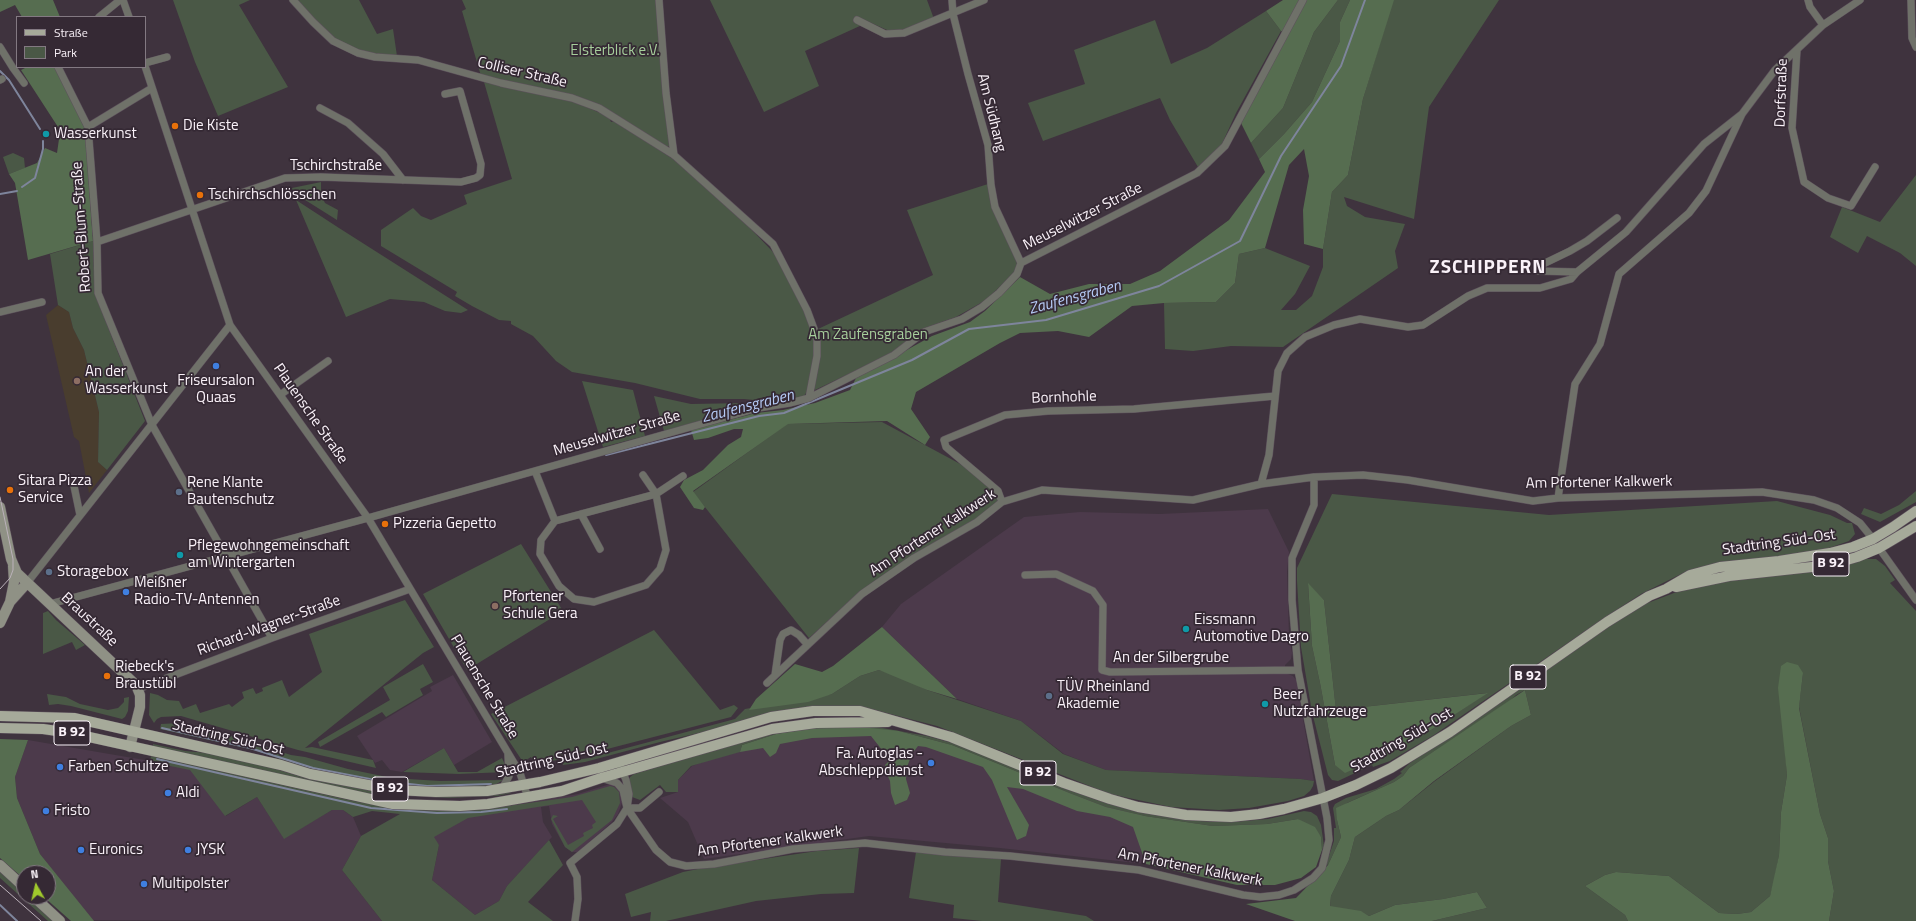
<!DOCTYPE html>
<meta charset="utf-8">
<style>
body{margin:0}
#map{position:relative;width:1916px;height:921px;overflow:hidden;background:#3f333e;font-family:"Titillium Web",sans-serif}
canvas{display:block}
.legend{position:absolute;left:16px;top:16px;width:130px;height:52px;box-sizing:border-box;background:#352934;border:1px solid #837982;margin:0;padding:5px 7px;list-style:none;font-size:12px;color:#f9f1f8}
.legend li{display:flex;align-items:center;gap:8px;height:20px}
.legend b{width:20px;border:1px solid #837982}
.north{position:absolute;left:16px;top:865px;width:40px;height:40px;box-sizing:border-box;background:#352934;border:1px solid #837982;border-radius:50%;rotate:352deg;font-size:11px;font-weight:700;line-height:16px;text-align:center;color:#f9f1f8}
.north::after{content:'';display:block;margin:auto;width:14px;height:18px;background:#a0c92c;clip-path:polygon(50% 0,100% 100%,50% 72%,0 100%)}
</style>
<div id="map">
<canvas width="1916" height="921"></canvas>
<ul class="legend">
<li><b style="height:5px;background:#a6aa9a"></b>Straße</li>
<li><b style="height:11px;background:#4a5846"></b>Park</li>
</ul>
<div class="north">N</div>
</div>
<script>
const g = document.querySelector('canvas').getContext('2d');
g.lineJoin = 'round';
function paint(path, color) {
  g.fillStyle = color;
  g.fill(path, 'evenodd');
}
function shape(rows) {
  const path = new Path2D();
  for (const r of rows) {
    path.moveTo(r[0], r[1]);
    for (let i = 2; i < r.length; i += 2) path.lineTo(r[i], r[i + 1]);
  }
  return path;
}
function trace(path, color, width, dash) {
  g.strokeStyle = color;
  g.lineWidth = width;
  g.lineCap = dash ? 'butt' : 'round';
  g.setLineDash(dash || []);
  g.stroke(path);
}
function drawText(font, color, halo, rows, align = 'center') {
  g.font = font + ' "Titillium Web",sans-serif';
  g.lineWidth = 3.5;
  g.setLineDash([]);
  g.textBaseline = 'middle';
  g.strokeStyle = halo;
  g.fillStyle = color;
  for (const [text, x, y, turn = 0] of rows) {
    g.save();
    g.translate(x, y);
    g.rotate((+turn || 0) * Math.PI / 180);
    g.textAlign = isNaN(turn) ? turn : align;
    if (halo) g.strokeText(text, 0, 0);
    g.fillText(text, 0, 0);
    g.restore();
  }
}
const built = shape([
 [1268,509,1289,552,1287,572,1289,635,1292,653,1291,659,1285,665,1285,673,1293,676,1296,680,1314,781,1301,779,1106,770,1064,754,1021,721,957,699,882,627,901,604,1024,517,1080,512,1160,514],
 [453,675,492,742,454,765,444,748,402,772,390,770,382,760,375,763,357,736,432,691,430,687],
 [889,734,1145,816,1146,864,1000,848,869,836,704,859,688,822,660,798,678,792,678,780,692,766,739,748,787,736],
 [28,740,191,768,226,816,257,797,284,838,332,810,343,810,353,817,361,836,342,870,382,921,92,920,40,854,17,798,15,777],
 [610,784,616,785,622,795,622,803,618,814,612,822,578,852,572,852,565,847,552,824,549,806,541,807,543,822,552,837,507,886,499,901,475,915,432,880,439,845,402,808,430,810,493,808,578,794]
]);
const education = shape([
 [58,305,69,312,73,328,84,350,99,412,98,462,107,470,89,493,79,441,74,437,46,315]
]);
const green = shape([
 [173,0,250,0,239,5,288,87,218,116,195,62],
 [297,0,359,0,377,34,393,29,397,56,372,55,334,41],
 [462,0,661,0,670,146,667,147,602,107,481,76,462,11,466,9],
 [710,0,927,0,934,19,899,31,887,30,860,18,855,22,862,25,805,51,819,86,764,112],
 [1338,0,1350,0,1340,22,1340,41,1312,102,1284,134,1259,159,1251,143,1283,108,1314,32],
 [1393,0,1499,0,1429,107,1414,219,1344,197,1347,206,1365,217,1405,224,1395,251,1398,268,1283,347,1231,346,1193,351,1165,349,1164,303,1216,302,1235,283,1239,254,1265,248,1310,266,1295,294,1281,310,1296,310,1312,296,1323,267,1323,249,1332,192,1348,175,1363,99],
 [1266,11,1281,31,1236,113,1221,146,1198,167,1170,120,1160,98,1043,141,1028,103,1085,84,1074,50,1155,20,1171,64,1207,48],
 [484,82,578,103,609,117,611,122,615,121,676,161,748,226,774,253,807,317,816,341,809,388,803,398,774,402,744,399,700,399,635,383,572,372,556,361,533,336,511,324,511,321,499,320,472,306,455,296,457,292,381,246,381,230,413,208,421,216,431,220,467,204,464,195,512,179],
 [13,153,24,158,25,168,9,174,3,157],
 [1916,175,1916,266,1900,253,1867,236,1858,253,1830,237,1842,207,1880,222],
 [321,182,321,195,325,203,338,210,337,220,294,193,292,188],
 [988,184,994,212,1014,252,1018,264,1015,272,986,300,956,317,922,329,893,353,815,390,815,378,820,357,820,334,818,329,933,275,907,210],
 [296,200,339,228,468,310,461,313,445,311,424,302,390,299,346,317],
 [93,241,95,294,145,421,107,470,98,462,99,412,84,350,73,328,69,312,58,305,50,254],
 [582,381,633,390,645,436,603,447],
 [654,396,691,404,747,403,748,408,664,431],
 [882,422,964,466,994,490,998,496,997,502,976,520,859,593,809,638,693,492,787,424],
 [1916,491,1916,502,1880,522,1861,514,1864,508,1881,514,1899,505],
 [1332,494,1549,515,1777,501,1830,515,1847,523,1852,523,1855,534,1849,541,1829,548,1795,554,1712,564,1687,571,1641,594,1604,618,1434,735,1390,761,1373,767,1372,765,1338,781,1332,780,1328,775,1312,712,1301,647,1297,581,1297,568],
 [1308,584,1324,600,1336,710,1487,693,1431,730,1408,741,1335,765,1320,683,1312,646],
 [521,544,563,611,467,670,423,594],
 [1862,559,1876,559,1885,566,1895,580,1890,583,1916,611,1916,921,1829,921,1834,891,1828,861,1828,838,1820,814,1799,707,1803,673,1784,735,1787,775,1781,812,1779,855,1774,882,1770,896,1751,912,1737,914,1719,913,1669,876,1616,872,1605,875,1585,886,1625,915,1628,921,1432,921,1487,908,1477,892,1443,899,1395,905,1369,916,1362,912,1330,907,1331,896,1349,860,1355,837,1386,816,1399,810,1435,781,1511,726,1531,715,1525,690,1516,695,1510,701,1409,768,1403,776,1394,782,1347,803,1337,820,1341,837,1328,865,1326,864,1334,841,1334,828,1336,828,1333,808,1335,804,1346,798,1376,789,1394,779,1402,773,1400,772,1410,763,1599,632,1645,604,1687,588,1709,584],
 [405,600,434,647,423,653,305,748,312,747,373,760,376,768,298,750,181,716,161,717,157,719,154,723,149,715,150,693,158,695,167,700,179,701,183,709,196,704,200,713,229,704,232,707,244,698,242,692,253,688,256,694,263,691,262,688,282,680,289,697,322,672,309,634],
 [48,611,56,620,85,645,76,650,72,642,43,654,43,613],
 [654,630,720,710,734,705,738,708,731,717,584,755,535,764,531,757,523,762,491,714],
 [423,664,433,682,420,689,423,695,386,717,382,712,320,747,318,742,390,700,383,687],
 [879,670,902,677,927,690,1021,721,1063,754,1106,770,1301,779,1314,781,1313,786,1310,791,1304,796,1288,801,1249,808,1219,810,1171,807,1110,794,937,726,871,709,839,707,703,732,660,742,585,762,563,765,562,762,589,758,735,719,745,709,832,694,860,676],
 [47,694,66,697,80,704,108,710,118,708,124,702,124,698,129,697,128,711,125,717,122,719,71,706,58,704,49,705],
 [180,723,212,730,291,755,305,757,348,769,392,778,440,781,503,780,495,785,446,788,405,786,343,776,303,767,254,750,160,729,161,724],
 [805,727,877,727,927,736,956,744,1091,798,1155,815,1200,821,1231,822,1268,819,1304,811,1311,812,1317,816,1321,825,1324,846,1322,850,1321,837,1298,819,1267,824,1213,826,1145,816,1106,807,1072,794,952,745,899,731,776,734,742,745,740,752,691,766,678,780,678,792,666,792,660,785,640,800,632,797,629,782,630,777,634,774,751,739],
 [153,744,185,751,209,753,267,766,305,778,374,791,512,793,497,796,448,798,360,793,188,754,153,748],
 [444,748,458,772,477,772,502,758,506,767,505,772,459,774,403,772],
 [151,756,359,802,402,808,430,810,493,808,572,797,610,786,614,787,619,792,620,803,612,820,572,852,565,847,551,819,553,815,558,816,553,819,568,845,584,836,583,833,593,828,592,825,596,822,582,800,468,818,434,837,439,845,432,880,475,915,499,901,507,886,549,840,563,865,528,902,553,921,382,921,342,870,361,836,400,814,372,811,353,817,343,810,332,810,284,839,257,797,225,816,190,770,150,762],
 [859,848,854,893,821,894,756,901,666,921,650,921,651,912,631,917,625,894,683,872,703,868,817,851],
 [916,852,1001,859,998,902,1086,916,1094,921,982,921,953,918,954,905,909,898],
 [0,870,24,893,24,897,29,897,54,921,48,921,0,878]
]);
const forest = shape([
 [0,0,53,0,60,17,22,17,15,5,0,12],
 [1283,0,1338,0,1314,32,1283,108,1251,143,1241,123,1288,34,1281,31,1266,11],
 [1350,0,1394,0,1363,99,1348,175,1332,192,1323,249,1304,244,1303,210,1309,176,1304,149,1289,165,1265,248,1239,254,1235,283,1216,302,1164,303,1132,306,1089,337,1058,331,1020,333,1000,343,916,392,911,409,930,437,925,445,887,421,788,424,693,491,705,507,703,510,694,508,680,487,684,480,703,470,728,445,741,437,743,429,734,429,708,438,694,440,691,430,756,413,783,410,815,403,850,390,856,378,932,336,970,322,985,311,1020,277,1050,294,1089,284,1130,284,1160,271,1229,220,1265,172,1259,159,1284,134,1312,102,1340,41,1340,22],
 [27,67,56,67,85,129,93,241,28,260,15,183,9,174,37,163,45,148,57,153,59,139,58,127,21,70],
 [1308,583,1324,600,1336,710,1488,693,1431,730,1386,755,1345,773,1335,765,1320,683,1312,646],
 [882,627,957,699,927,690,879,670,860,676,832,694,808,702,749,710,756,699,795,664,822,672,833,666],
 [1787,662,1798,665,1803,673,1799,708,1820,814,1828,838,1828,861,1834,891,1829,921,1628,921,1625,915,1585,886,1605,875,1616,872,1669,876,1719,913,1737,914,1751,912,1770,896,1779,855,1781,812,1787,775,1778,688,1781,666],
 [1525,690,1531,715,1511,726,1434,781,1399,810,1386,816,1355,837,1349,860,1331,896,1330,906,1361,911,1369,916,1395,905,1443,899,1477,892,1487,908,1432,921,1295,921,1246,904,1296,898,1328,865,1341,837,1337,820,1336,808,1394,782,1403,776,1409,768],
 [860,727,899,731,952,745,1072,794,1106,807,1145,816,1213,826,1267,824,1298,819,1315,827,1321,837,1322,850,1316,867,1301,878,1275,885,1237,885,1146,864,1133,827,1110,817,1077,811,1023,789,1007,787,1029,825,1026,836,1017,840,992,780,983,767,926,747,918,746,912,754,907,767,906,779,910,793,907,800,895,805,891,793,890,781,885,770,885,765,890,760,871,736,812,738,780,744,776,753,770,757,763,748,740,752,742,745,776,734,813,728],
 [0,739,28,740,15,777,17,798,40,854,94,921,71,921,44,897,48,897,48,873,24,873,24,879,0,858]
]);
const stream = shape([
 [0,71,9,80,40,129],
 [22,187,35,178,43,149,43,141],
 [0,194,17,191],
 [606,455,759,416,784,413,912,360,969,329,1046,320,1159,286,1240,241,1281,156,1341,66,1365,0],
 [162,728,250,748,313,768,375,780,427,786,491,784],
 [157,759,371,808,437,813,481,812,507,809],
 [0,905,17,921]
]);
const minor = shape([
 [123,0,129,17],
 [293,0,313,22,333,41,358,53,375,57,418,60,501,83,572,98,599,108,674,155,773,244,807,310,817,337,817,356,809,398],
 [659,0,666,93,674,155],
 [952,0,953,14,968,74,988,145,991,185,995,207,1021,263],
 [1808,0,1810,7,1823,25],
 [1911,0,1912,38,1916,47],
 [99,17,120,0],
 [857,20,885,34,904,33,984,0],
 [0,47,13,68,24,83],
 [1797,50,1792,128,1804,182,1828,198,1851,206,1875,167],
 [145,63,167,57],
 [145,66,230,325,368,518,520,773,528,798],
 [58,67,88,127,97,242,98,293,152,425,272,638],
 [0,80,2,79],
 [320,108,348,123,383,154,403,180],
 [88,127,152,88],
 [97,242,285,178,321,177,461,182,476,178,480,175,481,164,460,91,445,94],
 [1577,272,1537,271,1541,265,1570,251,1587,241,1617,218],
 [0,312,42,302],
 [280,395,328,361],
 [535,471,555,521,541,540,540,554,559,586,574,599,594,602,646,585,660,569,666,550,656,494,555,521],
 [643,475,656,494,683,476],
 [1261,484,1269,455,1278,371,1287,353,1305,337,1334,325,1360,319,1408,327,1423,325,1468,296,1487,288,1540,288,1571,279,1577,272,1626,232,1704,144,1742,114],
 [74,486,80,515],
 [1558,498,1575,384,1600,344,1619,274,1689,213,1706,191,1742,114,1775,70,1823,25,1860,0],
 [1002,502,998,491,946,447,944,440,1005,415,1048,411,1134,409,1275,396],
 [581,514,600,549],
 [1879,548,1916,600],
 [1025,575,1056,574,1093,591,1103,605,1102,670,1110,672,1298,670],
 [27,583,230,325],
 [50,604,368,518,758,408,790,403,809,398,894,355,924,332,962,319,982,307,999,293,1017,274,1021,263,1197,173,1225,146,1303,0],
 [775,675,780,640,783,634,791,630,799,635,807,644],
 [767,683,862,594,914,558,977,522,1002,502,1042,490,1193,500,1261,484,1314,477,1363,475,1408,480,1533,501,1558,498,1762,492,1814,500,1837,508,1860,523,1873,539],
 [138,689,272,638,410,589],
 [601,778,617,783,623,790,627,808,656,850,670,862,686,866,714,864,793,849,865,843,945,852,1010,856,1139,870,1243,895,1260,897,1279,895,1294,890,1313,878,1322,868,1329,840,1327,818,1298,670,1292,600,1292,558,1314,505,1314,477],
 [502,789,509,776,508,754],
 [627,808,640,808,659,792],
 [575,921,578,899,577,877,570,863,617,824,627,808,629,794,626,780,621,768]
]);
const secondary = shape([
 [0,507,11,559,17,573,136,685,140,695,140,707,130,747],
 [10,602,14,582,13,566],
 [0,623,10,602,27,583],
 [0,865,24,887],
 [34,897,60,921]
]);
const primary = shape([
 [1676,587,1729,576,1830,565,1857,557,1879,548,1916,526],
 [0,716,74,718,281,765,310,774,395,790,436,792,487,791,540,782,599,768,771,717,813,711,860,711,951,737,1064,783,1110,799,1138,807,1186,815,1207,816,1231,817,1259,814,1284,809,1323,798,1356,785,1391,768,1450,732,1607,622,1649,596,1666,589,1690,575,1720,567,1779,561,1830,553,1853,547,1873,539,1893,527,1916,511],
 [0,728,43,729,71,733,393,804,460,806,488,804,562,791,601,778,772,729,816,723,888,722]
]);
const tram = shape([
 [0,497,13,559,13,570,10,578,0,589],
 [0,885,41,921]
]);
const markers = [
 [175,126,4,"#e8710a"],
 [46,134,4,"#0f9aa8"],
 [200,195,4,"#e8710a"],
 [216,366,4,"#3f7fe0"],
 [77,381,4,"#8d6e63"],
 [10,490,4,"#e8710a"],
 [179,492,4,"#5c6f8a"],
 [385,524,4,"#e8710a"],
 [180,555,4,"#0f9aa8"],
 [49,572,4,"#5c6f8a"],
 [126,592,4,"#3f7fe0"],
 [495,606,4,"#8d6e63"],
 [1186,629,4,"#0f9aa8"],
 [107,676,4,"#e8710a"],
 [1049,696,4,"#5c6f8a"],
 [1265,704,4,"#0f9aa8"],
 [931,763,4,"#3f7fe0"],
 [60,767,4,"#3f7fe0"],
 [168,793,4,"#3f7fe0"],
 [46,811,4,"#3f7fe0"],
 [81,850,4,"#3f7fe0"],
 [188,850,4,"#3f7fe0"],
 [144,884,4,"#3f7fe0"]
];
const shields = [
 [1831,564,36],
 [1528,677,36],
 [72,733,36],
 [1038,773,36],
 [390,789,36]
];
const shieldNames = [
 ["B 92",1831,564],
 ["B 92",1528,677],
 ["B 92",72,733],
 ["B 92",1038,773],
 ["B 92",390,789]
];
const parkNames = [
 ["Elsterblick e.V.",615,51],
 ["Am Zaufensgraben",868,335]
];
const streetNames = [
 ["Colliser Straße",522,73,13],
 ["Dorfstraße",1782,93,-88],
 ["Am Südhang",991,113,76],
 ["Tschirchstraße",336,166],
 ["Meuselwitzer Straße",1083,217,-27],
 ["Robert-Blum-Straße",82,227,-94],
 ["Bornhohle",1064,398,-2],
 ["Plauensche Straße",310,414,55],
 ["Meuselwitzer Straße",617,434,-16],
 ["Am Pfortener Kalkwerk",1599,483,-1],
 ["Am Pfortener Kalkwerk",933,533,-33],
 ["Stadtring Süd-Ost",1779,543,-8],
 ["Braustraße",89,620,43],
 ["Richard-Wagner-Straße",269,626,-20],
 ["An der Silbergrube",1171,658],
 ["Plauensche Straße",484,687,59],
 ["Stadtring Süd-Ost",228,738,13],
 ["Stadtring Süd-Ost",1402,741,-30],
 ["Stadtring Süd-Ost",552,761,-13],
 ["Am Pfortener Kalkwerk",770,842,-8],
 ["Am Pfortener Kalkwerk",1190,868,11]
];
const poiNames = [
 ["Die Kiste",183,126],
 ["Wasserkunst",54,134],
 ["Tschirchschlösschen",208,195],
 ["An der",85,372],
 ["Wasserkunst",85,389],
 ["Friseursalon",216,381,"center"],
 ["Quaas",216,398,"center"],
 ["Sitara Pizza",18,481],
 ["Service",18,498],
 ["Rene Klante",187,483],
 ["Bautenschutz",187,500],
 ["Pizzeria Gepetto",393,524],
 ["Pflegewohngemeinschaft",188,546],
 ["am Wintergarten",188,563],
 ["Storagebox",57,572],
 ["Meißner",134,583],
 ["Radio-TV-Antennen",134,600],
 ["Pfortener",503,597],
 ["Schule Gera",503,614],
 ["Eissmann",1194,620],
 ["Automotive Dagro",1194,637],
 ["Riebeck's",115,667],
 ["Braustübl",115,684],
 ["TÜV Rheinland",1057,687],
 ["Akademie",1057,704],
 ["Beer",1273,695],
 ["Nutzfahrzeuge",1273,712],
 ["Fa. Autoglas -",923,754,"right"],
 ["Abschleppdienst",923,771,"right"],
 ["Farben Schultze",68,767],
 ["Aldi",176,793],
 ["Fristo",54,811],
 ["Euronics",89,850],
 ["JYSK",196,850],
 ["Multipolster",152,884]
];
const waterNames = [
 ["Zaufensgraben",1075,298,-15],
 ["Zaufensgraben",748,407,-14]
];
const districtNames = [
 ["ZSCHIPPERN",1488,268]
];
paint(built, '#4c3a4b');
paint(education, '#493d2e');
paint(green, '#4a5846');
paint(forest, '#566d50');
trace(stream, '#7e859c', 2);
trace(minor, '#5d515c', 8);
trace(secondary, '#5d515c', 11);
trace(primary, '#5d515c', 11);
trace(minor, '#6f7169', 7);
trace(secondary, '#8f9185', 10);
trace(primary, '#a6aa9a', 10);
trace(tram, '#bbb1ba', 1);
for (const [x, y, r, color] of markers) {
  const dot = new Path2D();
  dot.arc(x, y, r, 0, 2 * Math.PI);
  g.fillStyle = color;
  g.fill(dot);
  trace(dot, '#352934', 1.5);
}
for (const [x, y, w] of shields) {
  const box = new Path2D();
  box.roundRect(x - w / 2, y - 12, w, 24, 3);
  g.fillStyle = '#352934';
  g.fill(box);
  trace(box, '#f9f1f8', 1);
}
drawText('bold 14px', '#f9f1f8', null, shieldNames);
drawText('15px', '#a6ce9b', '#352934', parkNames);
drawText('15px', '#f9f1f8', '#352934', streetNames);
drawText('15px', '#f9f1f8', '#352934', poiNames, 'left');
drawText('italic 16px', '#b5caf5', '#352934', waterNames);
g.letterSpacing = '1px';
drawText('bold 19px', '#f9f1f8', '#352934', districtNames);
g.letterSpacing = '0px';
</script>
